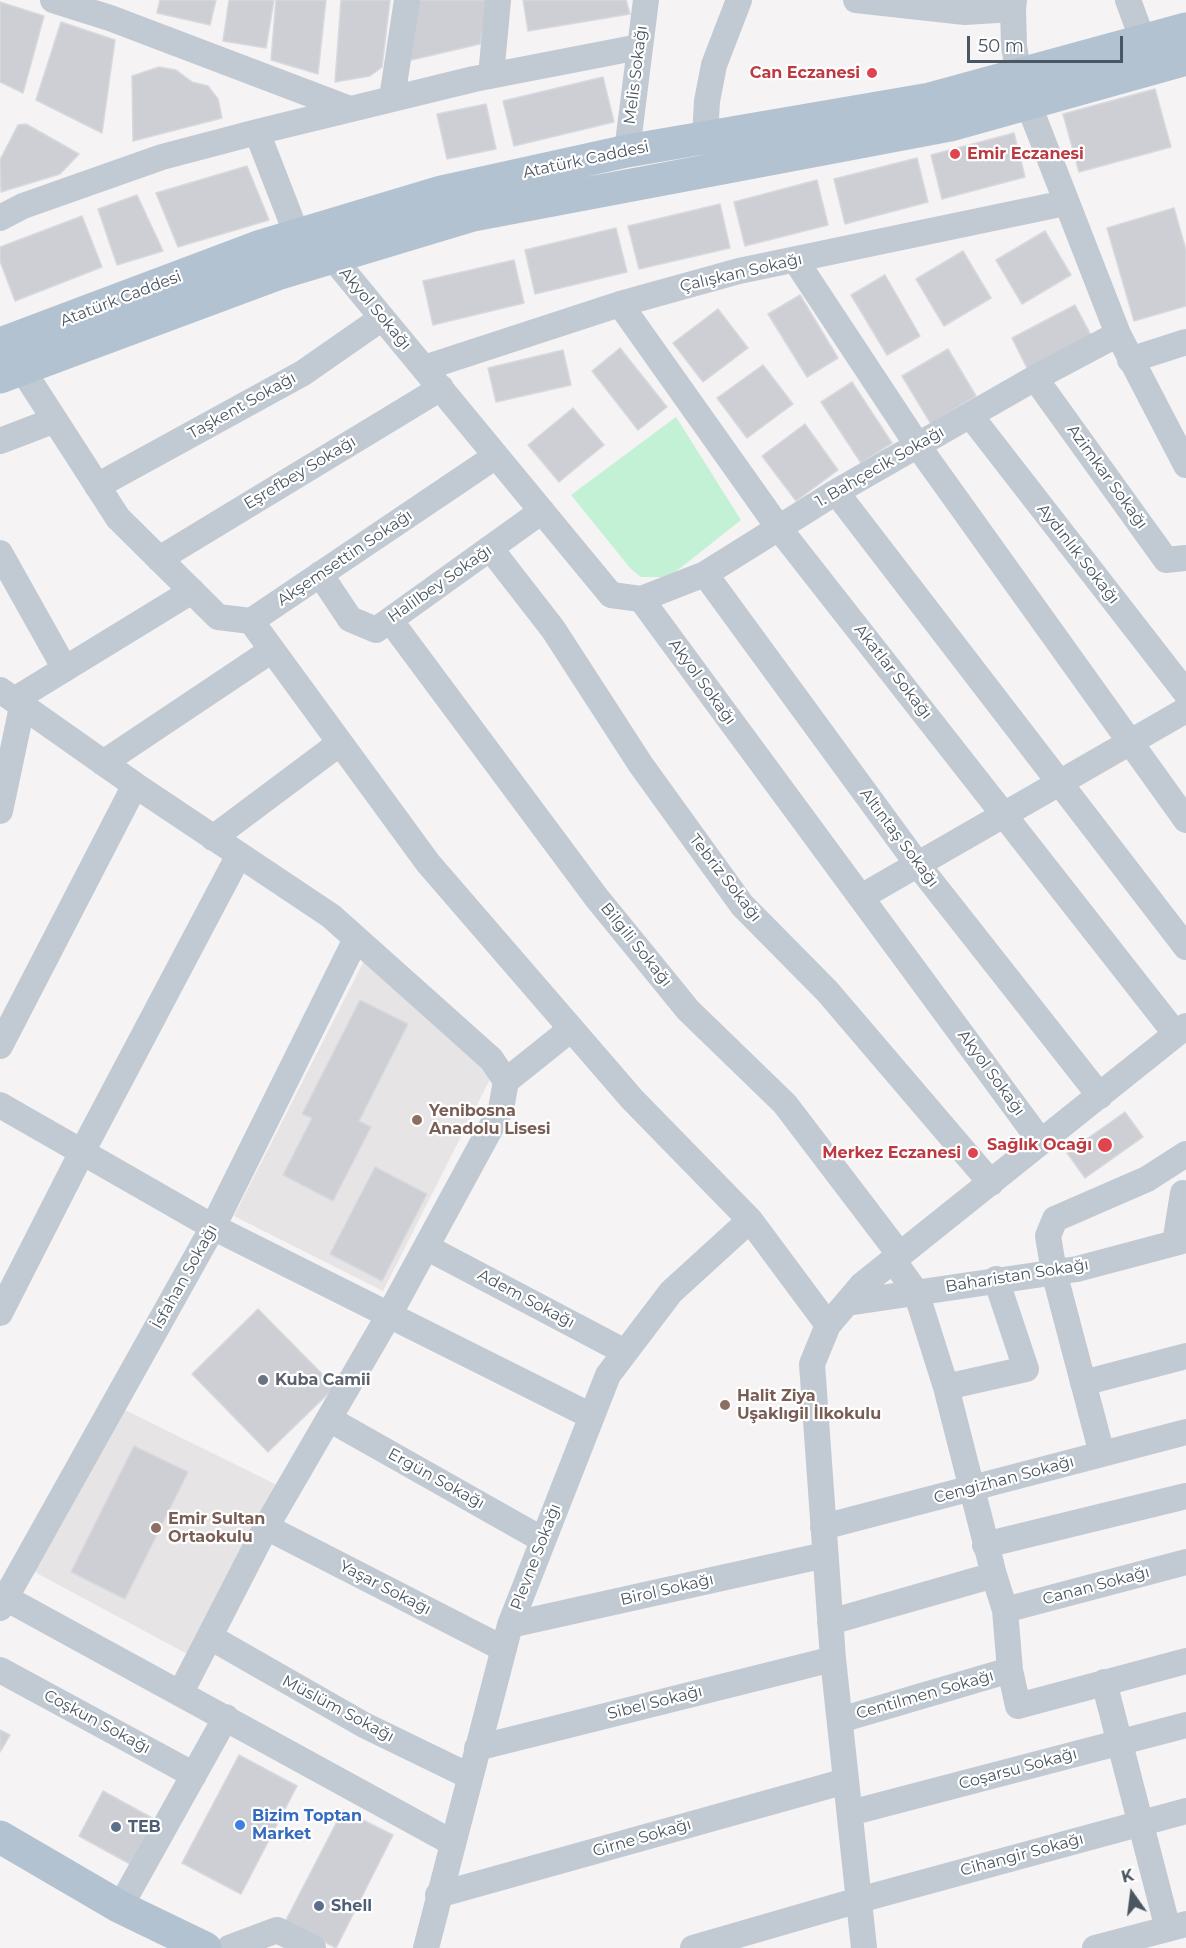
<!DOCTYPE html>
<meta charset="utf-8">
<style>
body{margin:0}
#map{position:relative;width:1186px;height:1948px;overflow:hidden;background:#f5f3f3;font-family:Montserrat,sans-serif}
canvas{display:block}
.north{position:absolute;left:1102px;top:1864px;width:60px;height:60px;-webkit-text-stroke:4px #fff;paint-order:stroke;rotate:346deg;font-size:16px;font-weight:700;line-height:24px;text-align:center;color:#4a5661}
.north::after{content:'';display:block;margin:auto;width:21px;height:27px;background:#4a5661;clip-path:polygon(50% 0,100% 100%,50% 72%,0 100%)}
.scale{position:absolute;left:967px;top:36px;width:156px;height:27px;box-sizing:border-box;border:3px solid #4a5661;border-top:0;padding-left:8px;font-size:18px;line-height:21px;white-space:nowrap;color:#4a5661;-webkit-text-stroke:4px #fff;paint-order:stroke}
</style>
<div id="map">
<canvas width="1186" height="1948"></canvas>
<div class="north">K</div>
<div class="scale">50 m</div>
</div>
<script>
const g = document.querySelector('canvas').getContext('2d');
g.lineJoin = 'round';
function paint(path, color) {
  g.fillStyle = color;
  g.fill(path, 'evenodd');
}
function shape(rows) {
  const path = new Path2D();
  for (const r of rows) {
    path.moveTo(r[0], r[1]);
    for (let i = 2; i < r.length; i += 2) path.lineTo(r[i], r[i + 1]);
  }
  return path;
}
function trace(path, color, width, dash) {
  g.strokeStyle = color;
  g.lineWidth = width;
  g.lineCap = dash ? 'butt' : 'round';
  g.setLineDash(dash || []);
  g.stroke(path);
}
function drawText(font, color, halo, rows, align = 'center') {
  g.font = font + ' Montserrat,sans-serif';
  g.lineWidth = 4.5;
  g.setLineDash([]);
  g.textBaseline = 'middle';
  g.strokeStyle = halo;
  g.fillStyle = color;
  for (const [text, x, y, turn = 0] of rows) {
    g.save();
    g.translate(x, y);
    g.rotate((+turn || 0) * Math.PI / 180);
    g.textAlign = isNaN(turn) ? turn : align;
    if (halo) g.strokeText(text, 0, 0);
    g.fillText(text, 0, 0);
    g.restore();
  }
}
const education = shape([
 [365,959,492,1075,383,1291,234,1216],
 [121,1408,279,1486,191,1656,31,1570]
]);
const green = shape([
 [676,417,741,520,669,577,641,577,631,569,571,495]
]);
const building = shape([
 [160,0,216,0,210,25,157,13,160,0],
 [229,0,274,0,266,48,223,41,229,0],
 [276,0,326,0,318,74,271,60,276,0],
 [341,0,390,0,382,67,370,76,335,82,341,0],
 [414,0,488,0,480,44,407,61,414,0],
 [523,0,626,0,630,14,528,31,523,0],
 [0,2,44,16,23,93,0,82,0,2],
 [61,22,115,40,102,133,36,100,61,22],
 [159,67,176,70,192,82,208,86,218,99,222,118,133,141,132,76,159,67],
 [603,77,614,122,514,146,503,101,603,77],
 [1155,89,1171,147,1079,172,1063,114,1155,89],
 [486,104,496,149,447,159,437,114,486,104],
 [26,124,79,154,60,174,1,192,0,160,18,125,26,124],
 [1014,133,1025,177,942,199,931,155,1014,133],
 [917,158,928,202,845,224,834,179,917,158],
 [247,166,269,220,178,247,156,193,247,166],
 [817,180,828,225,745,246,734,202,817,180],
 [137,195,163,251,117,265,98,209,137,195],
 [720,204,730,248,639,269,628,226,720,204],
 [1174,208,1186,250,1186,306,1134,321,1107,228,1174,208],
 [82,216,102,267,15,301,0,261,0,247,82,216],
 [616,228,627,272,535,294,525,250,616,228],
 [1045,231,1071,275,1022,304,996,260,1045,231],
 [963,251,991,298,944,326,916,279,963,251],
 [514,260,524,303,433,325,423,281,514,260],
 [885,275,920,336,887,355,851,295,885,275],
 [800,295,838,358,807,377,768,314,800,295],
 [1075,305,1092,337,1028,370,1012,338,1075,305],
 [718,309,748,348,703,382,673,343,718,309],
 [620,348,667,407,638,430,592,371,620,348],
 [948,349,976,396,931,424,902,376,948,349],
 [563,350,571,385,496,402,488,368,563,350],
 [763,365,793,404,747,438,717,398,763,365],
 [852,382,892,443,861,463,821,402,852,382],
 [573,408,604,445,559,482,528,445,573,408],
 [805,424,838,470,796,501,762,456,805,424],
 [360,1000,408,1024,359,1121,371,1127,333,1201,283,1175,312,1118,302,1114,360,1000],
 [1125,1112,1143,1137,1085,1178,1067,1153,1125,1112],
 [375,1167,427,1194,382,1281,330,1254,375,1167],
 [258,1309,335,1387,268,1452,192,1374,258,1309],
 [134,1446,188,1472,125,1599,71,1572,134,1446],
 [0,1730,10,1735,0,1752,0,1730],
 [239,1755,297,1786,241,1894,182,1863,239,1755],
 [103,1791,154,1819,130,1864,79,1836,103,1791],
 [343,1810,393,1835,336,1948,285,1922,343,1810]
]);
const minor = shape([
 [53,0,110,18,347,108],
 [856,0,965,12,1013,9,1014,0],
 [1128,0,1143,41],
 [1013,9,1014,46,1019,75],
 [491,76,498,0],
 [392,98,407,0],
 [1028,103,1118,334,1186,465],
 [257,132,297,235],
 [705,137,707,101,714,65,739,0],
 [627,151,646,0],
 [0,218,23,206,162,157,257,132,474,79,639,47],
 [332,257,611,595,641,599,1041,1142],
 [796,261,918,446,1186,820],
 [620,304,778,527,1175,1033],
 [1130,360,1186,342],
 [424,368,620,304,739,271,1065,203],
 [22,369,118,518,218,617,251,621,496,456],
 [1035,378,1166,560,1186,558],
 [970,415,1186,693],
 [0,441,55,420],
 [97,486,303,373,382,318],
 [836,492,1186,947],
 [490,548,553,629,641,765,742,905,827,991,991,1183],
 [0,553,65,669],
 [159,559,441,388],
 [320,574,350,619,376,630,542,511],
 [705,574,918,865,1100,1096],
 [641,599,705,574,836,492,1035,378,1118,334],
 [390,620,596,897,688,1010,785,1104,900,1255],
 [251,621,428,863,632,1099,750,1220,828,1325],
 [0,690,135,785,331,916,491,1059,506,1081,501,1109,389,1315,266,1527,181,1692],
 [14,700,192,591],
 [103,763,272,650],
 [0,811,22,707],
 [213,838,340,743],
 [861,897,1186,710],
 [0,1046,135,785],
 [506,1081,571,1029],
 [0,1105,213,1227,591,1416],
 [1175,1243,1183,1193],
 [426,1247,625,1352],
 [893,1260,916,1292,946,1387,994,1575],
 [847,1303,1077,1269,1186,1240],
 [0,1313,82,1152,239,855],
 [1083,1383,1186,1356],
 [946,1387,1026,1369,996,1279],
 [329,1419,543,1540],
 [1102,1454,1054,1272,1048,1236,1055,1219,1147,1179,1186,1154],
 [266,1527,504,1649],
 [823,1527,1186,1432],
 [985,1545,1186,1496],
 [0,1595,451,1842],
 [0,1608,213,1227,356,939],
 [1005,1610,1186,1562],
 [830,1622,994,1575,1005,1610,1010,1670,1018,1706,1186,1661],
 [510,1625,825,1555],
 [210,1637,364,1725,469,1776],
 [0,1670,194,1775],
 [1104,1682,1168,1929],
 [840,1720,1010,1670],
 [477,1748,833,1659],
 [850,1813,1186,1725],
 [438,1895,846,1781],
 [120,1907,226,1717],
 [229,1948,277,1930,313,1948],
 [426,1948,510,1625,608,1375,671,1292,750,1220],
 [693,1948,859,1900,1186,1811],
 [864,1948,833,1659,812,1364,828,1325,862,1285,1186,1026],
 [1095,1948,1186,1924]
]);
const major = shape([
 [0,344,261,246,441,192,627,151,930,99,1186,29],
 [0,377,277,274,473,215,950,125,1186,59],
 [0,1837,120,1907,205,1948]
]);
const markers = [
 [872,73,6,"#e0444e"],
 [955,154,6,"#e0444e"],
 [417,1120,6,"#8d6e63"],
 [1105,1145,8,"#e0444e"],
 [973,1153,6,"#e0444e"],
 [263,1380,6,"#6b7280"],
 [725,1405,6,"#8d6e63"],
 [156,1528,6,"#8d6e63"],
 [240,1825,6,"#3f7fe0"],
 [116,1827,6,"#5c6f8a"],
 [319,1906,6,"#5c6f8a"]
];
const healthNames = [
 ["Can Eczanesi",860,73],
 ["Emir Eczanesi",967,154,"left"],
 ["Sağlık Ocağı",1092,1145],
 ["Merkez Eczanesi",961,1153]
];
const streetNames = [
 ["Melis Sokağı",636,75,-83],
 ["Atatürk Caddesi",586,160,-12],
 ["Çalışkan Sokağı",741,273,-13],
 ["Atatürk Caddesi",121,299,-21],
 ["Akyol Sokağı",375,309,50],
 ["Taşkent Sokağı",242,406,-29],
 ["1. Bahçecik Sokağı",880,467,-30],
 ["Eşrefbey Sokağı",300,473,-31],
 ["Azimkar Sokağı",1107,477,54],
 ["Aydınlık Sokağı",1078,554,52],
 ["Akşemsettin Sokağı",345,558,-34],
 ["Halilbey Sokağı",440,584,-35],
 ["Akatlar Sokağı",893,672,52],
 ["Akyol Sokağı",702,682,54],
 ["Altıntaş Sokağı",899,838,53],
 ["Tebriz Sokağı",725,878,52],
 ["Bilgili Sokağı",636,945,51],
 ["Akyol Sokağı",991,1073,54],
 ["Baharistan Sokağı",1017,1276,-9],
 ["İsfahan Sokağı",185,1277,-61],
 ["Adem Sokağı",526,1299,28],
 ["Ergün Sokağı",436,1479,29],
 ["Cengizhan Sokağı",1004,1480,-15],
 ["Plevne Sokağı",536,1557,-69],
 ["Canan Sokağı",1096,1586,-15],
 ["Yaşar Sokağı",385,1588,27],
 ["Birol Sokağı",667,1590,-13],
 ["Centilmen Sokağı",925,1695,-16],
 ["Sibel Sokağı",655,1703,-14],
 ["Müslüm Sokağı",338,1709,28],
 ["Coşkun Sokağı",97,1722,28],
 ["Coşarsu Sokağı",1018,1769,-15],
 ["Girne Sokağı",642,1838,-16],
 ["Cihangir Sokağı",1022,1855,-15]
];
const educationNames = [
 ["Yenibosna",429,1111],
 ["Anadolu Lisesi",429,1129],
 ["Halit Ziya",737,1396],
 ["Uşaklıgil İlkokulu",737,1414],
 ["Emir Sultan",168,1519],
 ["Ortaokulu",168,1537]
];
const worshipNames = [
 ["Kuba Camii",275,1380]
];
const shopNames = [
 ["Bizim Toptan",252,1816],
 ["Market",252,1834]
];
const serviceNames = [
 ["TEB",128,1827],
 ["Shell",331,1906]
];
paint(education, '#e6e4e5');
paint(green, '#c3f1d5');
paint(building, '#cdcfd5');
trace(building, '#d7d9de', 1.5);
trace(minor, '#c1cad2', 26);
trace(major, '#b3c2d1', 33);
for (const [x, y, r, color] of markers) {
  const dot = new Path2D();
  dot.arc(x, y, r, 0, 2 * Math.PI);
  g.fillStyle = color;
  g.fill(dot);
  trace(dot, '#fff', 2);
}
drawText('bold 16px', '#be3a42', '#fff', healthNames, 'right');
drawText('16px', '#4a5661', '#fff', streetNames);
drawText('bold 16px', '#785e54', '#fff', educationNames, 'left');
drawText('bold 16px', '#5b616d', '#fff', worshipNames, 'left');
drawText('bold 16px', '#366cbe', '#fff', shopNames, 'left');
drawText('bold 16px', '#4e5e75', '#fff', serviceNames, 'left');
</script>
